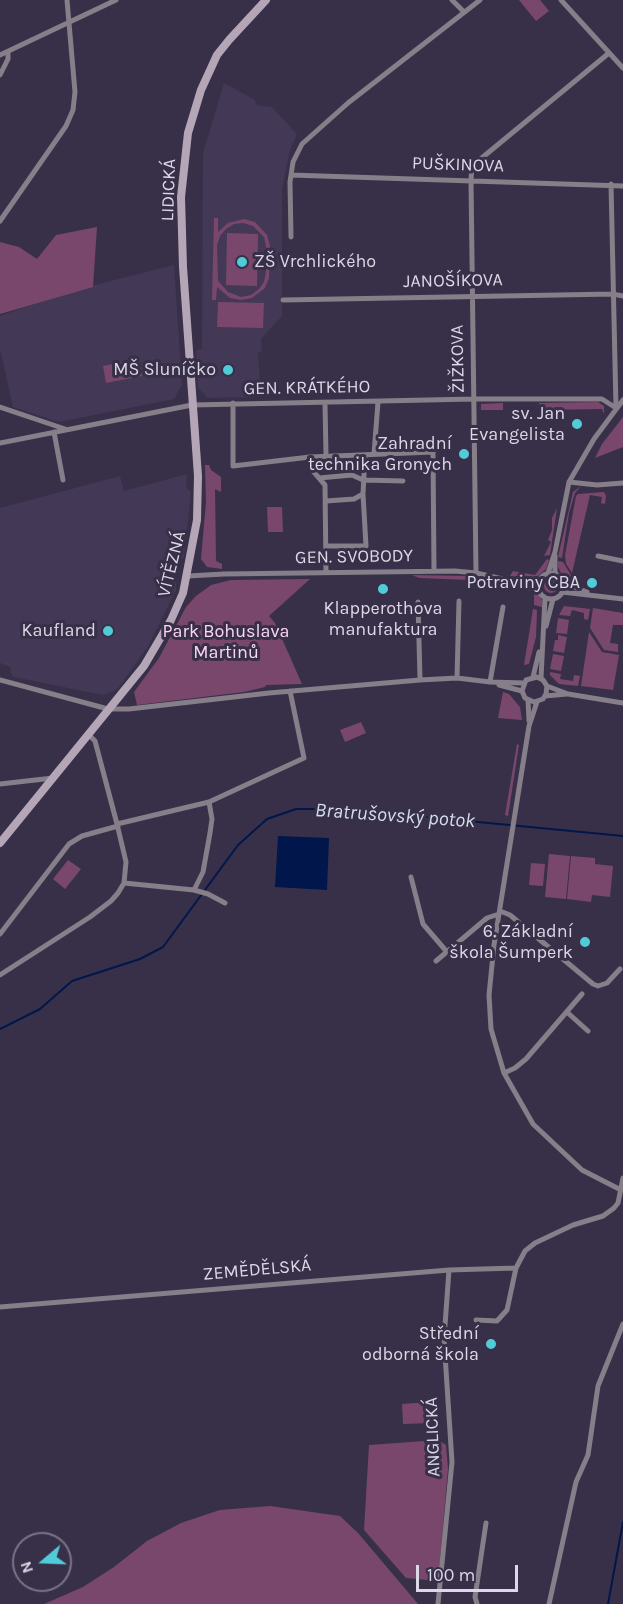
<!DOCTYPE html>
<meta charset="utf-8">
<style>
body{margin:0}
#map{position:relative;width:623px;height:1604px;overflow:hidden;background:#383048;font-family:Karla,sans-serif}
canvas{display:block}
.north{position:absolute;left:12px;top:1532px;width:60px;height:60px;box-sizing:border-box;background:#383048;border:2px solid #7a7388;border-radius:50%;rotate:251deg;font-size:16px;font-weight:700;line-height:24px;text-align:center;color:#ddd8e7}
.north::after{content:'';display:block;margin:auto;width:21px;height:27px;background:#52cbd9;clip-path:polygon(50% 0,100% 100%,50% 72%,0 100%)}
.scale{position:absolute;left:416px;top:1565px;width:102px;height:27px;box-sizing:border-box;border:3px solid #ddd8e7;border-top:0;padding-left:8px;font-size:18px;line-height:21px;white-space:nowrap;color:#ddd8e7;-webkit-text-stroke:4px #383048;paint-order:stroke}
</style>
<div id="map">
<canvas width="623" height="1604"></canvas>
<div class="north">N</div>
<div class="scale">100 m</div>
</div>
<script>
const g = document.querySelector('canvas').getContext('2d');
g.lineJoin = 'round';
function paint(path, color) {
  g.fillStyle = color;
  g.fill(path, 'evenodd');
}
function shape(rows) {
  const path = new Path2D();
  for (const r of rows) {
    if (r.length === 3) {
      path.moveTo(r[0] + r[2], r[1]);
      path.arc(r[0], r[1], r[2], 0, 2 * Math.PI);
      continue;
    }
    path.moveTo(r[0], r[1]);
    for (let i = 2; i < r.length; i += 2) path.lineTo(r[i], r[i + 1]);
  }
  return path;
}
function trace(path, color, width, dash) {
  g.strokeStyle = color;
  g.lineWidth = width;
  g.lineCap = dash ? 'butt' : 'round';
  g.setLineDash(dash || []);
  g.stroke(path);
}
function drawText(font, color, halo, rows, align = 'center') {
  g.font = font + ' Karla,sans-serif';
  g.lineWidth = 6;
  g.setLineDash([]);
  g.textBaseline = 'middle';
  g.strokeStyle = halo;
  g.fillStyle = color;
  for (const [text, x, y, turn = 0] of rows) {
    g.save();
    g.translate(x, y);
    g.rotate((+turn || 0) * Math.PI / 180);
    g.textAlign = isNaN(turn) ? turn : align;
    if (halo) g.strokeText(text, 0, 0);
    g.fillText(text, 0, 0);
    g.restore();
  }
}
const built = shape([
 [224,83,255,100,256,105,272,107,297,134,290,150,282,189,282,316,261,339,262,351,258,352,261,397,208,398,198,388,196,350,202,349,203,153],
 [174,265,182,385,174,399,59,422,13,407,0,349,0,316,71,291],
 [187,474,186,487,191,492,184,557,179,562,170,560,165,575,173,578,176,584,176,590,147,648,119,687,114,691,102,695,14,677,11,673,10,667,0,663,0,508,120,476,124,491]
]);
const green = shape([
 [519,0,540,0,549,11,536,21],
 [214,218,218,218,218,232,228,223,244,219,255,222,267,235,270,246,269,278,265,288,252,298,241,300,230,298,217,287,216,300,212,300],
 [243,223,253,226,264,237,266,246,266,272,264,282,259,289,251,295,241,297,228,292,218,281,217,245,220,236,226,229,234,224],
 [97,227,93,287,0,314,0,242,19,247,37,259,56,235],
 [227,233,258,234,257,286,226,285],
 [218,302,264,303,263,328,217,327],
 [138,359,142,376,106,383,103,366],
 [598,402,604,406,604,414,602,409,539,410,539,403],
 [503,403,503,410,481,410,481,404],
 [623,417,623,447,595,458,602,444],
 [205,465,209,465,211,470,221,477,221,492,215,489,216,561,222,564,222,569,207,567,201,559,206,502],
 [581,486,575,493,569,513,562,558,558,557,573,492],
 [604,492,606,496,605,504,601,503,602,497,590,495,572,573,566,564,565,555,576,496,578,494],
 [267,507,282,507,283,532,268,532],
 [557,508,550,555,544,556,551,542,548,540,552,530,552,518],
 [547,559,549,560,546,569,538,576,529,578,510,576,513,571,535,575],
 [558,561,563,562,574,580,573,584,568,582,562,575,558,567],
 [412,575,467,576,505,584,504,586,469,580,419,578],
 [551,586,7],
 [310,579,269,616,275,623,302,684,266,685,265,687,244,692,137,705,134,692,159,658,186,607,196,596,211,585,231,580],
 [509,584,536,590,542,600,542,607,534,605,534,594,532,591,508,587],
 [564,606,590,609,588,620,584,619,584,613,572,610,570,616,559,615],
 [593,608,623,613,623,625,613,625,610,643,618,644,618,652,604,650,590,628],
 [533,609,537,610,536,637,529,664,524,665],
 [558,618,569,620,567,634,556,633],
 [589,632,602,652,619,655,613,690,581,686],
 [558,635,567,637,564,653,553,651,555,640,558,640],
 [553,654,564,656,561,671,550,669],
 [550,672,561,674,560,679,573,681,574,675,580,676,578,686,559,684,550,675],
 [503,692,509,694,520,707,522,720,498,718],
 [361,722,366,733,345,742,340,730],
 [517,744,519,745,508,816,505,815],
 [549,854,570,856,566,899,545,897],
 [571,856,595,858,595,864,613,866,610,897,592,895,591,902,567,899],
 [68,860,81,869,65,889,53,879],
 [531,863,545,864,543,886,529,885],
 [430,1402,432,1423,403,1424,402,1404],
 [438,1440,446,1445,448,1469,438,1581,406,1578,364,1530,369,1445],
 [270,1506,340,1516,358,1533,418,1604,44,1604,83,1587,114,1567,147,1541,181,1523,220,1510]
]);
const water = shape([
 [278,836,329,838,327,890,275,887]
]);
const stream = shape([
 [0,1029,40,1009,72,981,140,959,163,947,238,845,267,819,296,809,344,809,623,836],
 [608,1604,623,1522]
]);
const minor = shape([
 [452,0,464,12],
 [561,0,623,68],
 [0,55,116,0],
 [0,75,8,59,8,53],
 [291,175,623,186],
 [611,184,616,408],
 [0,221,66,126,73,110,75,92,67,0],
 [291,237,290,182,293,162,302,144,348,103,480,0],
 [283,300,613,294,623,296],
 [233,403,233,466,310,457,313,471,325,485,326,572],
 [325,403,326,456],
 [0,407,65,429],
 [54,432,63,480],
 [0,443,192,405,474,399,602,399,616,408],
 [374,454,378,402],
 [310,457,433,452,434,571],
 [319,478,352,475,363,480,403,481],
 [569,482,597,485,623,483],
 [326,501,354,499,363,494,365,455],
 [327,546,366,546,363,494],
 [555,556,555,574],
 [598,556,623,561],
 [476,573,471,180,472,166,609,53],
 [548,573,555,552,569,482,594,439,623,400],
 [551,586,13],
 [188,576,224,574,455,571,476,573,538,587],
 [563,583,587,592],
 [562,592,623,599],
 [418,602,420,680],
 [546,626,553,599],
 [533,677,539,652],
 [457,678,459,601],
 [541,678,545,598],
 [0,680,108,709,129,709,269,693,420,680,457,678,490,682,524,683],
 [490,682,503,607],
 [499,685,522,691,525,698,534,702,543,699,546,694,547,686],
 [522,691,526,680,537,677,543,680,547,686,568,694,623,703],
 [545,696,567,694],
 [528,700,529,721],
 [537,702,529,726,494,945,489,995,491,1029,504,1073,533,1124,582,1170,621,1190],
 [0,784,53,778],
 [117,824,209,802,304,758,290,691],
 [411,877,423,924,447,952],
 [124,883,194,890,203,872,210,833,212,819,209,802],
 [194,890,208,894,225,903],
 [500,911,510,915,593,984,598,986,607,983,620,969],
 [0,934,69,844,82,836,118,826],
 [436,961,487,918,499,914],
 [0,975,90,917,111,901,118,893,124,883,126,862,117,824,95,741,89,735],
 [568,1013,588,1031],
 [504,1073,515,1068,526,1059,582,994],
 [0,1307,449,1270,516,1268,525,1251,535,1243,573,1225,603,1216,614,1208,618,1203,623,1178],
 [476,1320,497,1321,507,1310,516,1268],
 [438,1604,452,1462,444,1339,449,1270],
 [477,1604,475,1597,486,1523],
 [549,1604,576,1482,588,1455,598,1386,623,1324]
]);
const secondary = shape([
 [0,843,144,666,171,620,183,593,197,520,198,476,183,267,181,197,188,133,201,90,217,55,229,40,266,0]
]);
const markers = [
 [242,262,6,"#52cbd9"],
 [228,370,6,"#52cbd9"],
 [577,424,6,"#52cbd9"],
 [464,454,6,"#52cbd9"],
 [592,583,6,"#52cbd9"],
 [383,589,6,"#52cbd9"],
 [108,631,6,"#52cbd9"],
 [585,942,6,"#52cbd9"],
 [491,1344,6,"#52cbd9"]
];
const streetNames = [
 ["PUŠKINOVA",458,165,2],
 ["LIDICKÁ",169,190,-88],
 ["JANOŠÍKOVA",453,281,-1],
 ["ŽIŽKOVA",458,359,-91],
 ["GEN. KRÁTKÉHO",307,388,-1],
 ["GEN. SVOBODY",354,557,-1],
 ["VÍTĚZNÁ",172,564,-76],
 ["ZEMĚDĚLSKÁ",257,1270,-5],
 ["ANGLICKÁ",433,1437,-92]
];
const poiNames = [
 ["ZŠ Vrchlického",254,262,"left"],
 ["MŠ Sluníčko",216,370],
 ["sv. Jan",565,414],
 ["Evangelista",565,435],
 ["Zahradní",452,444],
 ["technika Gronych",452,465],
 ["Potraviny CBA",580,583],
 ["Klapperothova",383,609,"center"],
 ["manufaktura",383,630,"center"],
 ["Kaufland",96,631],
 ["6. Základní",573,932],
 ["škola Šumperk",573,953],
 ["Střední",479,1334],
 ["odborná škola",479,1355]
];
const parkNames = [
 ["Park Bohuslava",226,632],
 ["Martinů",226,653]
];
const waterNames = [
 ["Bratrušovský potok",395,816,4]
];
paint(built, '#433855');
paint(green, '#79476c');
paint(water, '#01174c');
trace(stream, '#01174c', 2);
trace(minor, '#867e88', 5);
trace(secondary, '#b4a6b7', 8);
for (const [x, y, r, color] of markers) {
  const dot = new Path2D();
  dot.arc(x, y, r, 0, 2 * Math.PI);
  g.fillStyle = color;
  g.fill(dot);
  trace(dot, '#383048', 2);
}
drawText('18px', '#ddd8e7', '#383048', streetNames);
drawText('18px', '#ddd8e7', '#383048', poiNames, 'right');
drawText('18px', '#fcd6f0', '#383048', parkNames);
drawText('italic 20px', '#d3ddee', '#383048', waterNames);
</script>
